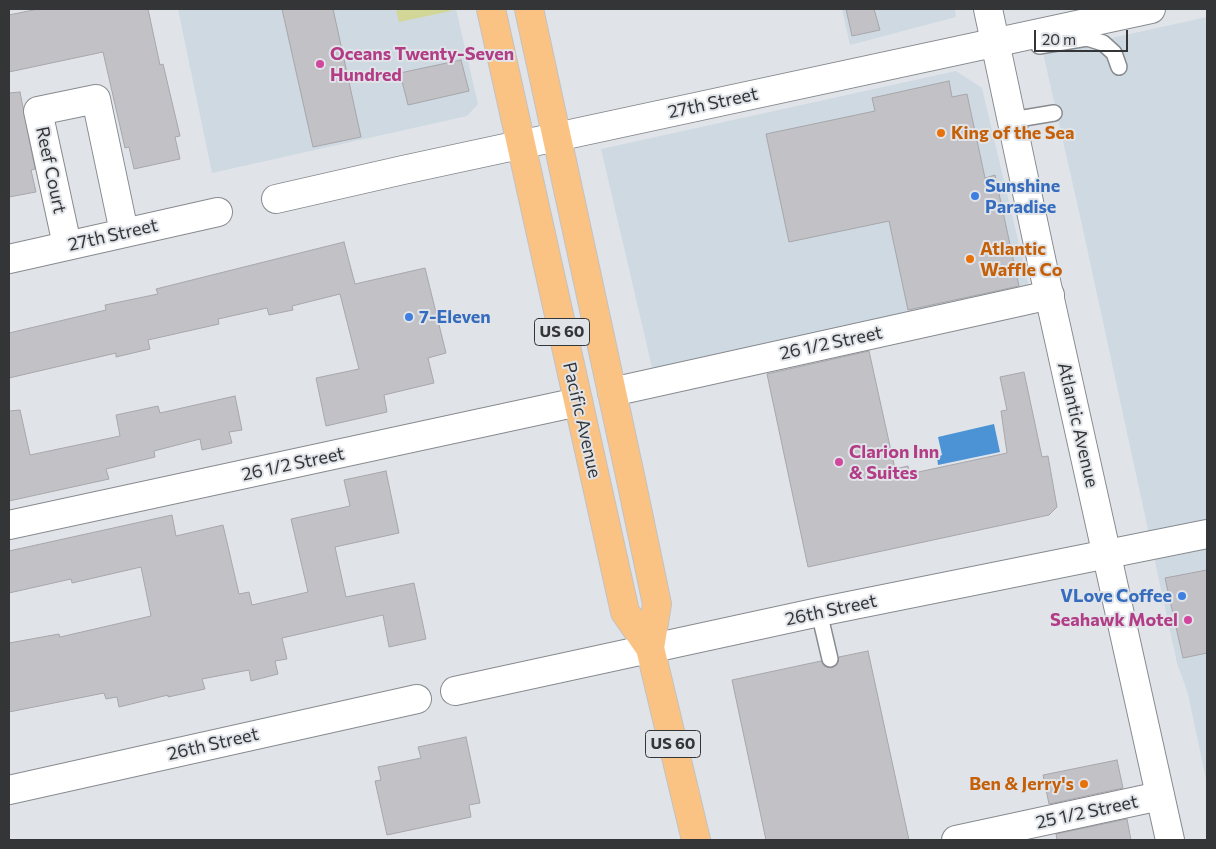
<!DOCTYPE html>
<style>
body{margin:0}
#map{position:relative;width:1216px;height:849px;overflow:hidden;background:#e0e4e9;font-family:Commissioner,sans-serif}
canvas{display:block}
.frame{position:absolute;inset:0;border:10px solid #343537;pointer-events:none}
.scale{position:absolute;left:1034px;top:30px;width:94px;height:22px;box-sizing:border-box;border:2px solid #343537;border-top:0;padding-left:6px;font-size:15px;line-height:18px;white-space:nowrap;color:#343537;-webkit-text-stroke:4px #e0e4e9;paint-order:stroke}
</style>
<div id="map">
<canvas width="1216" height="849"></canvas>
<div class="frame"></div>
<div class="scale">20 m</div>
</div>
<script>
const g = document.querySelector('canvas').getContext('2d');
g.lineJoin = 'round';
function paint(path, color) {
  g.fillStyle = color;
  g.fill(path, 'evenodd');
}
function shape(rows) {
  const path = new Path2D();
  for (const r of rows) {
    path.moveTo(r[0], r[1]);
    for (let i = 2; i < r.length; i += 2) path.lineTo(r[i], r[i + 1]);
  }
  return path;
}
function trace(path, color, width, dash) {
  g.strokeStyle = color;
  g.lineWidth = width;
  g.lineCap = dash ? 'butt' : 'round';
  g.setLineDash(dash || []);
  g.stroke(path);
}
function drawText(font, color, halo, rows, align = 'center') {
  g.font = font + ' Commissioner,sans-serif';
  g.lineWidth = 4;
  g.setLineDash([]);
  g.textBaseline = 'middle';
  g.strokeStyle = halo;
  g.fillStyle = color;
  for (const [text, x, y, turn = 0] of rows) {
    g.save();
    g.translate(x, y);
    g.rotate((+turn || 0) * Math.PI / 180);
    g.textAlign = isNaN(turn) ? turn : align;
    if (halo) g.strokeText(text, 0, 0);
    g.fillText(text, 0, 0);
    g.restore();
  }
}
const built = shape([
 [178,9,456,9,478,104,467,116,212,173],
 [842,9,955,9,956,17,850,45],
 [1207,17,1207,784,1188,694,1177,663,1080,216,1043,53],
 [956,71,982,88,1030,291,654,376,601,149]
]);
const green = shape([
 [396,9,450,9,451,11,399,22]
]);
const water = shape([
 [994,424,1000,452,938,465,937,457,942,455,938,437]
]);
const building = shape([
 [38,9,148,9,160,65,163,64,180,136,175,137,180,159,134,169,129,147,125,148,103,52,9,72,9,15,38,9],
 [282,9,333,9,361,137,313,147,282,9],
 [846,9,874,9,880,30,852,36,846,9],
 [461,60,469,91,408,105,400,73,461,60],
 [949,81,952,97,967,94,985,178,995,175,1019,286,908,310,889,221,789,242,766,134,875,111,872,98,949,81],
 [20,92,35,169,31,170,36,192,9,197,9,93,20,92],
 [344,242,355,284,425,268,446,353,428,358,434,383,384,395,387,412,326,426,316,378,359,369,340,294,292,306,293,310,269,315,267,308,218,319,219,324,148,340,150,349,116,357,116,353,9,378,9,333,106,310,105,305,158,294,156,289,344,242],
 [869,351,895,469,908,466,909,474,1007,453,1001,411,1007,410,1000,377,1024,372,1042,457,1048,456,1057,507,1049,515,808,567,767,374,869,351],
 [235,396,242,430,229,432,232,443,202,450,200,439,154,451,155,457,106,469,109,479,9,501,9,411,20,410,30,455,120,436,116,415,158,406,160,413,235,396],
 [386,471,399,533,335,547,346,597,414,583,426,639,389,647,383,615,282,638,287,659,275,661,278,674,251,681,249,670,202,679,205,689,168,697,168,695,119,707,117,697,106,699,104,693,9,712,9,643,59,634,60,637,151,616,141,567,72,583,71,579,9,593,9,551,172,515,176,536,223,525,239,594,249,592,252,605,308,592,291,519,350,506,344,480,386,471],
 [1207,570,1207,653,1183,658,1165,578,1207,570],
 [868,651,909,840,766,840,732,680,821,661,824,666,832,668,837,665,839,657,868,651],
 [466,737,480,803,469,805,471,817,387,835,375,781,381,780,378,767,421,758,418,747,466,737],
 [1117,760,1123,788,1049,804,1043,775,1117,760],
 [1127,819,1131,840,1057,840,1056,834,1127,819]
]);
const lane = shape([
 [1039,46,1087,38,1103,43,1114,53,1119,67],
 [1012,120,1054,113],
 [819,612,830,659]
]);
const street = shape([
 [276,199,403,170,1151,9],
 [67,245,38,111,96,99,124,232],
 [9,259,218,212],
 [612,392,1050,295],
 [9,525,578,402],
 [455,691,819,612,1207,534],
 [9,790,417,699],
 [956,840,1160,796]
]);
const secondary = shape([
 [988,9,1042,263,1170,840]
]);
const highway = shape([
 [491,9,625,612,650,648],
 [529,9,631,480,657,604,650,648,696,840]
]);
const markers = [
 [320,64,5,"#d1479c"],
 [941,133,5,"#e8710a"],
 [975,196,5,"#3f7fe0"],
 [970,259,5,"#e8710a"],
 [409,317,5,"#3f7fe0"],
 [839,462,5,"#d1479c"],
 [1182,596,5,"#3f7fe0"],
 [1188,620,5,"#d1479c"],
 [1084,784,5,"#e8710a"]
];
const shields = [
 [562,332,55],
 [673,744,55]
];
const shieldNames = [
 ["US 60",562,332],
 ["US 60",673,744]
];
const hotelNames = [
 ["Oceans Twenty-Seven",330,54],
 ["Hundred",330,75],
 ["Clarion Inn",849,452],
 ["& Suites",849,473],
 ["Seahawk Motel",1178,620,"right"]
];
const streetNames = [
 ["27th Street",713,103,-12],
 ["Reef Court",51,170,78],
 ["27th Street",113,235,-13],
 ["26 1/2 Street",831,343,-12],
 ["Pacific Avenue",582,420,77],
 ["Atlantic Avenue",1078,425,77],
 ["26 1/2 Street",293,464,-12],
 ["26th Street",831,610,-12],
 ["26th Street",213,744,-13],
 ["25 1/2 Street",1087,812,-12]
];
const foodNames = [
 ["King of the Sea",951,133],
 ["Atlantic",980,249],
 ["Waffle Co",980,270],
 ["Ben & Jerry's",1074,784,"right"]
];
const shopNames = [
 ["Sunshine",985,186],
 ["Paradise",985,207],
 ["7-Eleven",419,317],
 ["VLove Coffee",1172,596,"right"]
];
paint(built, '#cfd9e2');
paint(green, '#d2d798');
paint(water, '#4c93d5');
paint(building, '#c2c1c6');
trace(building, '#a7a6ab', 1);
trace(lane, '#878b8f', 18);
trace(street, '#878b8f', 30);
trace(secondary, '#878b8f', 30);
trace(highway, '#c2c2c3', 30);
trace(lane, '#fff', 15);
trace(street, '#fff', 28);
trace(secondary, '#fff', 28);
trace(highway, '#fbc383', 28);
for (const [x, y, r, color] of markers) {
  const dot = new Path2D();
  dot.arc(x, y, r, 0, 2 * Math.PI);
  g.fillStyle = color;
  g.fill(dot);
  trace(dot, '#e0e4e9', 2);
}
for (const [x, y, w] of shields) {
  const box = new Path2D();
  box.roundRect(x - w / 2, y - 13.5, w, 27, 4);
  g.fillStyle = '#e0e4e9';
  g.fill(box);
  trace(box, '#343537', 1);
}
drawText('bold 16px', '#343537', null, shieldNames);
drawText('bold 18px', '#b23c85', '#e0e4e9', hotelNames, 'left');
drawText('18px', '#343537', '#e0e4e9', streetNames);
drawText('bold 18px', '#c56008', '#e0e4e9', foodNames, 'left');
drawText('bold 18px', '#366cbe', '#e0e4e9', shopNames, 'left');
</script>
